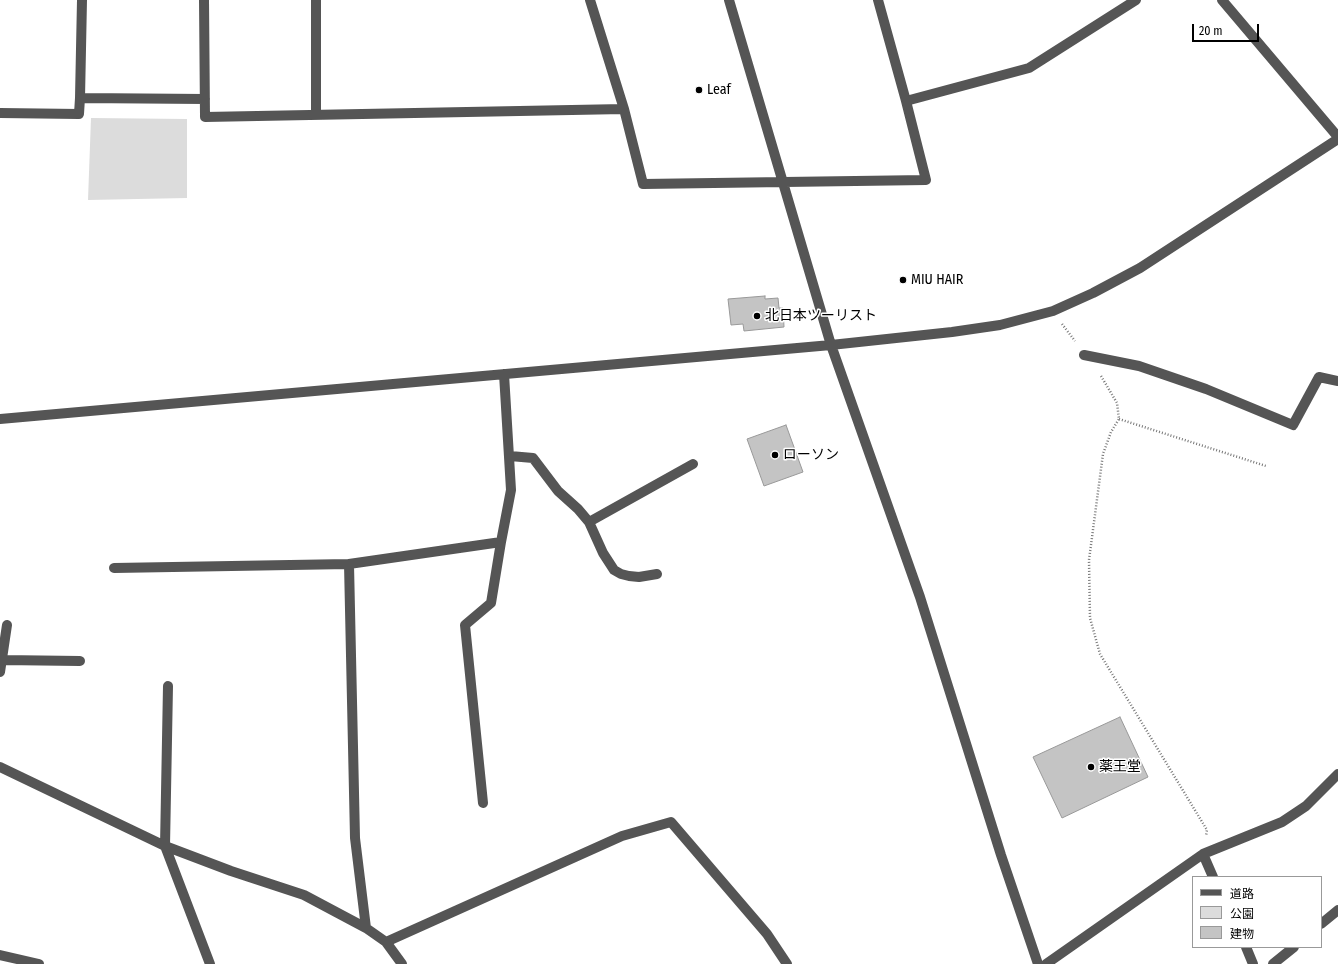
<!DOCTYPE html>
<meta charset="utf-8">
<style>
body{margin:0}
#map{position:relative;width:1338px;height:964px;overflow:hidden;background:#fff;font-family:"Fira Sans Condensed","Noto Sans JP",sans-serif}
canvas{display:block}
.legend{position:absolute;left:1192px;top:876px;width:130px;height:72px;box-sizing:border-box;background:#fff;border:1px solid #999;margin:0;padding:5px 7px;list-style:none;font-size:12px;color:#000}
.legend li{display:flex;align-items:center;gap:8px;height:20px}
.legend b{width:20px;border:1px solid #999}
.scale{position:absolute;left:1192px;top:24px;width:67px;height:18px;box-sizing:border-box;border:2px solid #000;border-top:0;padding-left:5px;font-size:12px;line-height:14px;white-space:nowrap;color:#000;-webkit-text-stroke:3px #fff;paint-order:stroke}
</style>
<div id="map">
<canvas width="1338" height="964"></canvas>
<ul class="legend">
<li><b style="height:5px;background:#555"></b>道路</li>
<li><b style="height:11px;background:#dcdcdc"></b>公園</li>
<li><b style="height:11px;background:#c4c4c4"></b>建物</li>
</ul>
<div class="scale">20 m</div>
</div>
<script>
const g = document.querySelector('canvas').getContext('2d');
g.lineJoin = 'round';
function paint(path, color) {
  g.fillStyle = color;
  g.fill(path, 'evenodd');
}
function shape(rows) {
  const path = new Path2D();
  for (const r of rows) {
    path.moveTo(r[0], r[1]);
    for (let i = 2; i < r.length; i += 2) path.lineTo(r[i], r[i + 1]);
  }
  return path;
}
function trace(path, color, width, dash) {
  g.strokeStyle = color;
  g.lineWidth = width;
  g.lineCap = dash ? 'butt' : 'round';
  g.setLineDash(dash || []);
  g.stroke(path);
}
function drawText(font, color, halo, rows, align = 'center') {
  g.font = font + ' "Fira Sans Condensed","Noto Sans JP",sans-serif';
  g.lineWidth = 3;
  g.setLineDash([]);
  g.textBaseline = 'middle';
  g.strokeStyle = halo;
  g.fillStyle = color;
  for (const [text, x, y, turn = 0] of rows) {
    g.save();
    g.translate(x, y);
    g.rotate((+turn || 0) * Math.PI / 180);
    g.textAlign = isNaN(turn) ? turn : align;
    if (halo) g.strokeText(text, 0, 0);
    g.fillText(text, 0, 0);
    g.restore();
  }
}
const green = shape([
 [91,118,187,119,187,198,88,200]
]);
const building = shape([
 [765,296,765,299,778,298,779,308,783,308,784,327,744,331,743,324,731,325,728,299,765,296],
 [786,425,803,472,764,486,747,439,786,425],
 [1120,717,1148,777,1062,818,1033,757,1120,717]
]);
const path = shape([
 [1062,324,1075,341],
 [1101,376,1117,403,1119,419,1111,432,1103,454,1089,560,1090,618,1100,654,1207,830,1206,836],
 [1119,419,1266,466]
]);
const minor = shape([
 [204,0,205,117,624,109,643,184,926,180,906,101,1029,68,1136,0],
 [590,0,624,109],
 [729,0,831,345,920,597,1001,855,1038,964],
 [878,0,906,101],
 [1222,0,1338,137],
 [80,98,82,0],
 [0,113,79,114,80,98,205,99],
 [316,115,316,0],
 [1084,355,1139,366,1206,389,1293,425,1319,377,1338,381],
 [0,419,831,345,952,332,1000,325,1053,311,1093,293,1140,268,1338,139],
 [510,456,533,458,558,491,578,509,589,522,603,553,614,570,621,574,629,576,639,577,657,574],
 [589,522,693,464],
 [114,568,349,564],
 [2,660,80,661],
 [0,672,7,625],
 [168,686,165,846,210,964],
 [0,767,165,846,231,871,304,895,366,928,386,942],
 [483,803,465,625,491,603,501,542],
 [1203,854,1213,877],
 [1321,924,1338,910],
 [366,928,355,838,349,564,501,542,511,490,504,374],
 [1246,947,1253,964],
 [0,955,39,964],
 [402,964,386,942,622,836,671,822,767,934,787,964],
 [1046,964,1203,854,1282,822,1306,806,1338,774],
 [1273,964,1294,947]
]);
const markers = [
 [699,90,4,"#000"],
 [903,280,4,"#000"],
 [757,316,4,"#000"],
 [775,455,4,"#000"],
 [1091,767,4,"#000"]
];
const poiNames = [
 ["Leaf",707,90],
 ["MIU HAIR",911,280],
 ["北日本ツーリスト",765,316],
 ["ローソン",783,455],
 ["薬王堂",1099,767]
];
paint(green, '#dcdcdc');
paint(building, '#c4c4c4');
trace(building, '#999', 1);
trace(path, '#777', 2.5, [1, 2]);
trace(minor, '#555', 10);
for (const [x, y, r, color] of markers) {
  const dot = new Path2D();
  dot.arc(x, y, r, 0, 2 * Math.PI);
  g.fillStyle = color;
  g.fill(dot);
  trace(dot, '#fff', 1.5);
}
drawText('14px', '#000', '#fff', poiNames, 'left');
</script>
